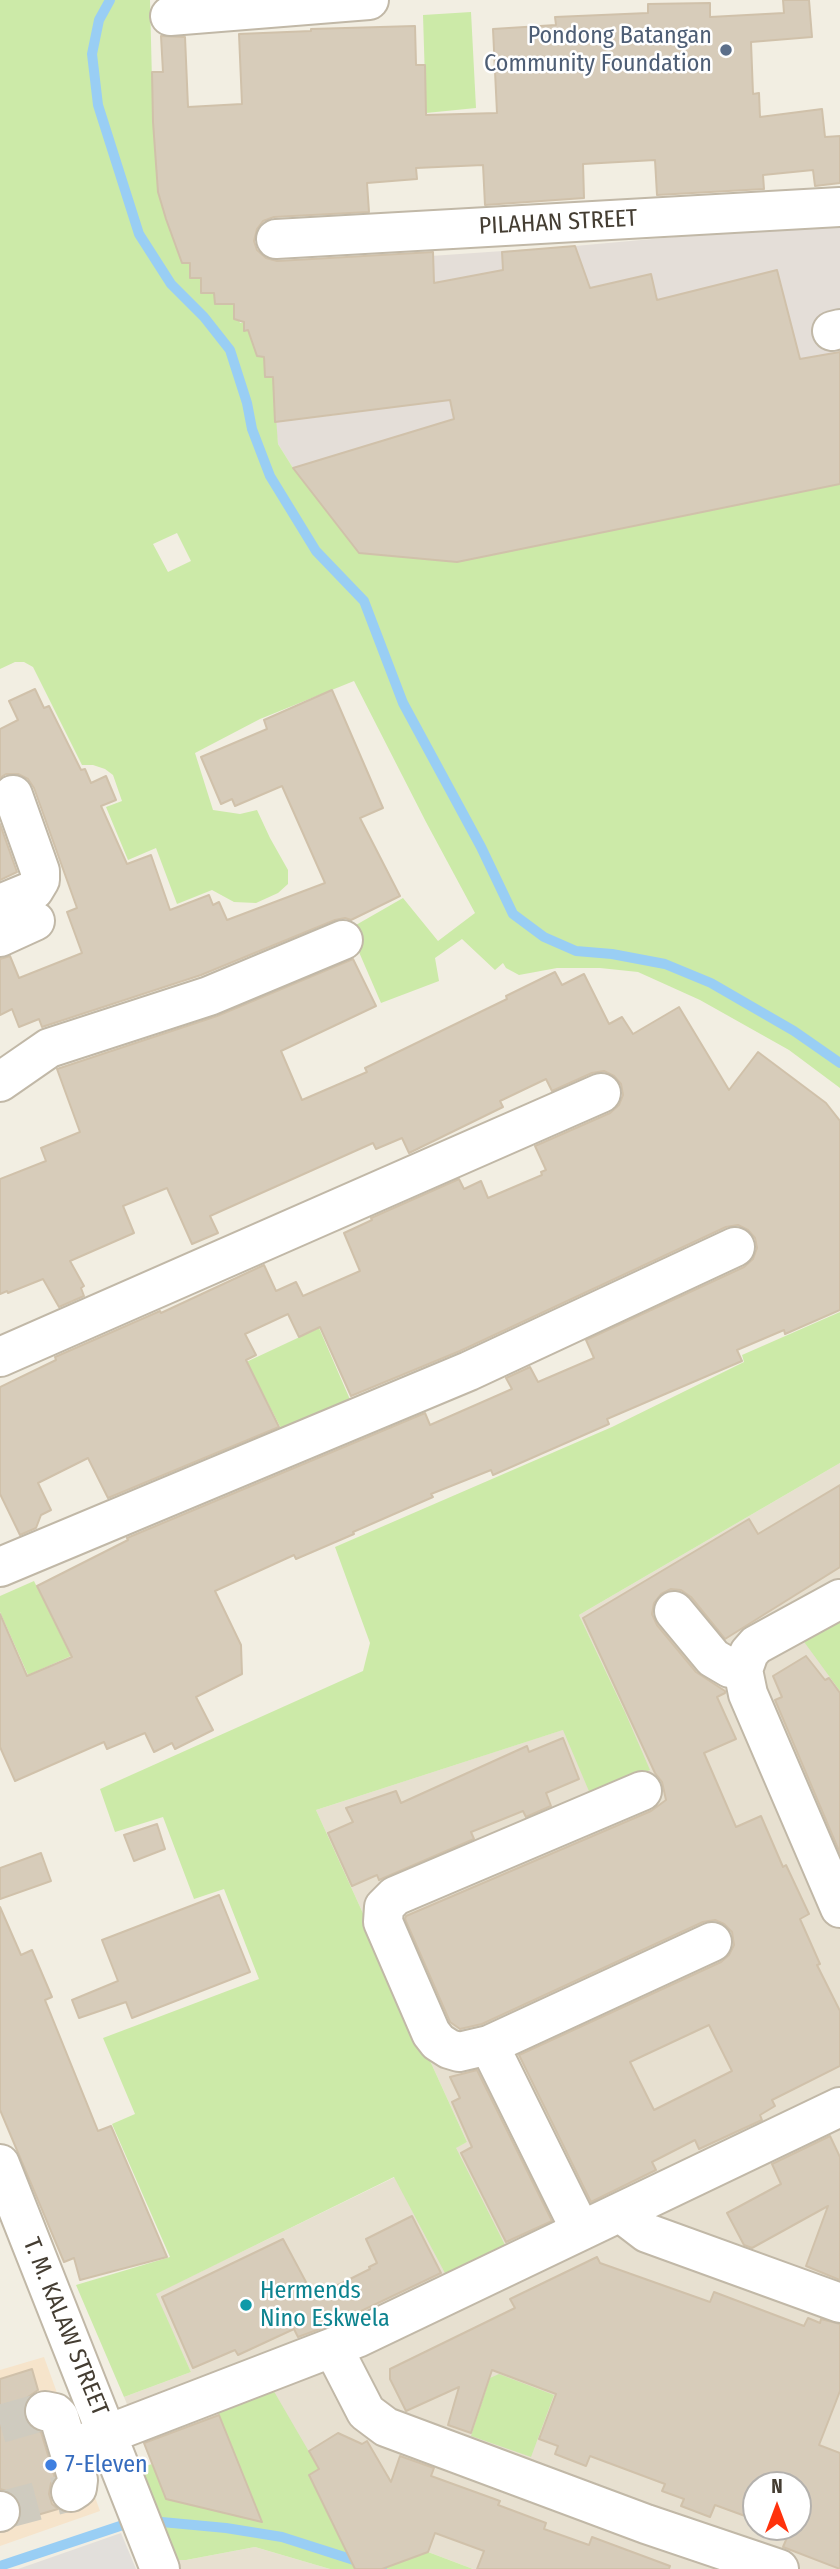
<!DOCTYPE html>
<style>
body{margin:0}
#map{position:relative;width:840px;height:2569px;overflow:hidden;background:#f2eee2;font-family:"Fira Sans Condensed",sans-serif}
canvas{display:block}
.north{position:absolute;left:742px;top:2471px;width:70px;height:70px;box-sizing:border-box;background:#fff;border:2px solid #b4b1ad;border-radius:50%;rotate:0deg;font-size:19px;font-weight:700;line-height:28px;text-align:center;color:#443d32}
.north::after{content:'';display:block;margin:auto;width:24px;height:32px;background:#ff320c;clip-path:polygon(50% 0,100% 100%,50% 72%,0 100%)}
</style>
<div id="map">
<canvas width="840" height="2569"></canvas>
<div class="north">N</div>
</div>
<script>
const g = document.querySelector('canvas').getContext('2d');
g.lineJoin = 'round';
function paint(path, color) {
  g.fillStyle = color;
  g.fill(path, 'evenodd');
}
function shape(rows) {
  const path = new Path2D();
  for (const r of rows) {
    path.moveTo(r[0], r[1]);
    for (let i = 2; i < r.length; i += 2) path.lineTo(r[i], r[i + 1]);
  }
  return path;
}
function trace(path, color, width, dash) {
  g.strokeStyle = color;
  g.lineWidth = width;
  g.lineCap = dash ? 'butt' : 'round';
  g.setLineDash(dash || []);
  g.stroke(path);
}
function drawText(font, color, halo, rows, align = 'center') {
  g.font = font + ' "Fira Sans Condensed",sans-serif';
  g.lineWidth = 5;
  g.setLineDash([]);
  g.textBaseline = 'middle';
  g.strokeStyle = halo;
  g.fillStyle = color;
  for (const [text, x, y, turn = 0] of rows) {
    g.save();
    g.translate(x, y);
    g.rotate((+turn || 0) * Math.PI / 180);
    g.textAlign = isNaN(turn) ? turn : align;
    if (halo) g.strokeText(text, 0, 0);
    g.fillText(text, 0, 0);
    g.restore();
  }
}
const residential = shape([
 [840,1463,840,2569,473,2569,428,2552,397,2564,343,2545,262,2522,166,2499,124,2397,191,2372,155,2294,467,2142,316,1810,624,1710,579,1615],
 [756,2485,798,2485,798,2527,756,2527],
 [255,2547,330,2569,151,2569,176,2560,186,2560]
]);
const commercial = shape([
 [44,2357,100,2511,0,2546,0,2370]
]);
const industrial = shape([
 [840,222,840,484,457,562,359,553,293,468,278,444,275,422,336,415,330,263,575,246]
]);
const green = shape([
 [0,0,150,0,153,122,158,192,190,263,190,278,201,278,201,293,214,293,234,304,240,323,244,322,244,330,248,330,257,356,264,357,265,377,273,377,278,444,293,468,359,553,457,562,840,484,840,1088,789,1050,700,1000,638,972,600,968,557,968,519,975,506,968,503,963,495,970,462,939,435,958,439,981,381,1003,349,929,403,898,438,941,475,913,426,822,354,681,260,719,195,753,213,810,240,814,257,810,270,838,288,870,288,884,278,893,256,903,234,902,212,890,177,904,156,848,128,860,106,807,122,801,113,775,105,769,93,765,82,765,33,667,24,662,15,662,0,669],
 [177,533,191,561,168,572,153,544],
 [471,12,476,108,426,113,423,15],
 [840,1312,840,1463,579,1615,624,1710,650,1770,591,1796,563,1730,316,1810,467,2142,456,2148,505,2245,446,2275,394,2177,156,2294,191,2372,124,2397,76,2285,170,2257,112,2124,135,2114,103,2038,259,1979,224,1889,194,1899,163,1817,115,1832,100,1789,363,1671,370,1643,335,1547,612,1427,744,1362,742,1355],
 [319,1328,355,1411,285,1436,258,1384,253,1386,242,1364],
 [34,1581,71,1656,28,1675,0,1612,0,1596],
 [840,1618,840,1691,802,1639],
 [499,2374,554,2395,531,2457,471,2436,490,2378],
 [272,2388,319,2469,309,2476,343,2545,397,2563,428,2552,473,2569,330,2569,255,2547,186,2560,176,2560,139,2467,153,2464,167,2499,261,2522,218,2412]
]);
const parking = shape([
 [121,2533,136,2569,18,2569]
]);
const stream = shape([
 [110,0,99,20,92,54,98,105,139,234,171,284,204,317,230,350,247,403,252,429,270,476,316,551,364,601,403,703,481,847,513,914,544,937,576,951,612,954,665,964,711,983,794,1031,840,1063],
 [151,2521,226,2528,282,2537,382,2569],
 [0,2566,132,2522]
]);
const building = shape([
 [783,0,809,0,812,37,751,42,753,94,759,93,760,117,822,109,825,137,840,136,840,183,815,186,813,170,763,175,764,189,657,195,655,160,583,164,584,198,485,205,483,165,416,168,417,179,367,183,369,212,274,217,263,221,257,229,254,241,257,250,266,258,277,261,433,252,434,283,503,270,502,252,575,246,590,288,651,274,657,300,777,270,800,359,840,352,840,484,457,562,359,553,293,468,454,419,450,400,275,422,273,377,265,377,264,357,257,356,248,330,244,331,244,322,234,319,234,304,215,304,214,293,201,293,201,278,190,278,190,263,182,263,166,219,158,192,153,122,152,72,163,72,161,36,185,37,188,107,242,104,239,34,311,31,311,29,415,26,416,65,425,65,426,115,497,113,493,29,556,25,555,17,648,13,648,4,710,3,710,17,784,13,783,0],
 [35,689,44,708,49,706,81,770,85,769,91,783,106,776,116,800,101,806,127,864,151,855,170,910,209,895,213,905,219,902,227,920,325,883,282,786,235,806,232,799,221,804,201,757,267,729,264,720,332,690,383,808,360,818,400,896,351,920,345,918,335,920,201,975,42,1027,39,1019,19,1027,12,1009,0,1015,0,959,10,956,19,978,82,953,67,912,77,908,34,788,28,779,18,774,6,774,0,778,0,729,18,720,9,701,35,689],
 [0,824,17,872,0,880,0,824],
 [353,959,376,1006,281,1051,302,1100,367,1072,365,1068,507,999,506,996,555,972,562,985,584,974,609,1024,622,1017,633,1034,679,1007,729,1090,758,1052,826,1103,840,1121,840,1310,785,1334,784,1330,737,1350,742,1361,607,1419,609,1424,493,1475,491,1470,431,1494,433,1497,353,1532,354,1534,296,1559,294,1555,215,1591,241,1645,242,1674,196,1697,213,1730,175,1749,172,1743,154,1752,145,1733,107,1749,104,1742,15,1781,0,1747,0,1614,27,1676,72,1657,37,1586,128,1540,127,1538,425,1413,430,1425,512,1389,506,1378,530,1367,538,1382,594,1358,586,1340,744,1267,753,1259,757,1248,755,1238,748,1230,738,1225,726,1227,460,1351,351,1396,320,1327,299,1337,288,1314,245,1334,256,1355,246,1360,279,1427,108,1498,88,1458,38,1483,51,1510,41,1515,36,1528,20,1535,0,1494,0,1387,56,1360,55,1357,160,1311,161,1313,264,1265,276,1291,296,1282,303,1296,360,1271,344,1233,372,1220,371,1218,459,1179,464,1189,481,1181,488,1198,542,1175,541,1172,546,1170,535,1146,610,1113,619,1105,623,1095,621,1084,614,1076,604,1071,592,1073,552,1091,546,1079,500,1101,503,1107,409,1153,402,1138,376,1149,373,1143,210,1216,218,1233,192,1244,167,1188,123,1206,134,1233,70,1261,84,1286,81,1288,84,1296,59,1307,43,1279,8,1293,7,1291,0,1294,0,1179,46,1161,41,1148,80,1132,57,1069,217,1016,353,959],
 [840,1485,840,1567,725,1639,691,1597,681,1590,671,1589,661,1594,654,1603,652,1614,657,1625,696,1672,725,1691,725,1693,717,1697,736,1739,704,1753,736,1827,761,1816,783,1867,786,1865,809,1914,800,1919,820,1964,817,1965,840,2011,840,2066,772,2100,775,2106,760,2115,762,2120,699,2149,695,2140,652,2162,656,2170,591,2202,519,2055,721,1962,729,1955,734,1945,732,1932,724,1924,715,1920,703,1922,482,2024,460,2029,450,2022,405,1919,406,1916,651,1811,666,1800,662,1782,655,1773,583,1618,749,1519,758,1534,840,1485],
 [709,2025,732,2071,654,2110,630,2062,709,2025],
 [806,1656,825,1680,829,1678,840,1693,840,1853,775,1700,782,1697,773,1676,806,1656],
 [563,1738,579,1779,546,1793,551,1806,526,1817,523,1811,471,1832,474,1839,379,1880,377,1875,352,1886,328,1833,353,1822,346,1808,396,1791,401,1803,527,1746,529,1752,563,1738],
 [157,1824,165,1849,134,1861,124,1835,157,1824],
 [41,1853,51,1881,0,1899,0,1868,41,1853],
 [219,1895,250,1972,132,2018,126,2002,79,2018,72,2000,118,1981,102,1940,219,1895],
 [0,1907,21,1955,32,1950,52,1997,45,2000,98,2131,111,2126,167,2257,80,2280,74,2258,64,2262,0,2110,0,1907],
 [477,2070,552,2221,506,2242,461,2153,472,2147,452,2102,460,2098,450,2077,477,2070],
 [830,2136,840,2157,840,2280,806,2266,828,2206,752,2248,744,2245,727,2213,781,2184,772,2164,830,2136],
 [412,2216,441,2273,336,2323,298,2337,294,2329,238,2355,235,2350,193,2368,162,2297,283,2239,314,2297,370,2269,369,2267,377,2263,366,2239,412,2216],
 [597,2257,600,2263,710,2302,714,2292,804,2326,808,2318,820,2323,821,2319,840,2324,840,2391,819,2445,840,2453,840,2569,783,2547,789,2533,773,2527,798,2527,798,2485,756,2485,756,2520,715,2505,710,2517,681,2506,684,2499,662,2491,665,2484,590,2456,586,2466,555,2454,558,2446,539,2439,556,2394,492,2370,471,2433,448,2425,459,2387,406,2411,390,2379,390,2369,515,2308,510,2299,597,2257],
 [32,2369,38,2390,28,2397,24,2406,24,2417,30,2427,41,2432,55,2478,51,2483,49,2494,52,2504,58,2509,20,2520,22,2511,19,2500,10,2492,0,2489,0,2379,32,2369],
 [219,2415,262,2522,166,2499,144,2443,219,2415],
 [338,2433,362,2444,367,2441,391,2482,400,2456,434,2468,431,2476,500,2501,498,2505,546,2523,544,2529,589,2545,592,2537,670,2566,669,2569,477,2569,484,2551,435,2533,428,2552,382,2569,355,2569,309,2475,319,2469,309,2451,338,2433]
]);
const minorTunnel = shape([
 [0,2424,45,2411],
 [0,2511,71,2492]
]);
const minor = shape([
 [170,16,369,0],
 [276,239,840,207],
 [832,331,840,329],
 [0,904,34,890,40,880,40,871,13,795],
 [0,937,35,921],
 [0,1082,49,1048,209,996,343,940],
 [0,1357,601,1093],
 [0,1567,469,1371,735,1247],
 [840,1599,756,1645,749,1653,743,1670,748,1694,840,1908],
 [674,1611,713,1658,730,1668,743,1670],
 [489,2045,459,2052,449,2049,438,2042,431,2033,383,1922,384,1907,395,1896,642,1791],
 [0,2164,160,2569],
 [625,2212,630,2220,647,2233,840,2303],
 [581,2231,489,2045,712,1942],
 [333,2348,366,2412,386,2427,646,2524,779,2569],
 [45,2411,55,2413,59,2417,78,2480,77,2488,71,2492],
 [69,2449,357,2338,840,2107],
 [0,2512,0,2511]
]);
const markers = [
 [726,50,7,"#5c6f8a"],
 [246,2305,7,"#0f9aa8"],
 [51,2465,7,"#3f7fe0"]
];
const serviceNames = [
 ["Pondong Batangan",712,36],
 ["Community Foundation",712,64]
];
const streetNames = [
 ["PILAHAN STREET",558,223,-3],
 ["T. M. KALAW STREET",65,2327,68]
];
const cultureNames = [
 ["Hermends",260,2291],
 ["Nino Eskwela",260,2319]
];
const shopNames = [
 ["7-Eleven",65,2465]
];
paint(residential, '#e7e0d0');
paint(commercial, '#f6e4cb');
paint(industrial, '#e4ded8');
paint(green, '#cceaa8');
paint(parking, '#e2dfdb');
trace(stream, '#99cef4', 10);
paint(building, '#d7ccba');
trace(building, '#d0c1aa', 2);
trace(minorTunnel, '#cfcbbf', 38, [38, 19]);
trace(minor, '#c1b8a7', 42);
trace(minor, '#fff', 38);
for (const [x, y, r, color] of markers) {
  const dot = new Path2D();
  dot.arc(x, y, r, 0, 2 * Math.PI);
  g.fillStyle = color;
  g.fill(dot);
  trace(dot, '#fff', 2.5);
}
drawText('24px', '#4e5e75', '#fff', serviceNames, 'right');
drawText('24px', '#443d32', '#fff', streetNames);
drawText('24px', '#0d838f', '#fff', cultureNames, 'left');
drawText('24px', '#366cbe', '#fff', shopNames, 'left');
</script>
